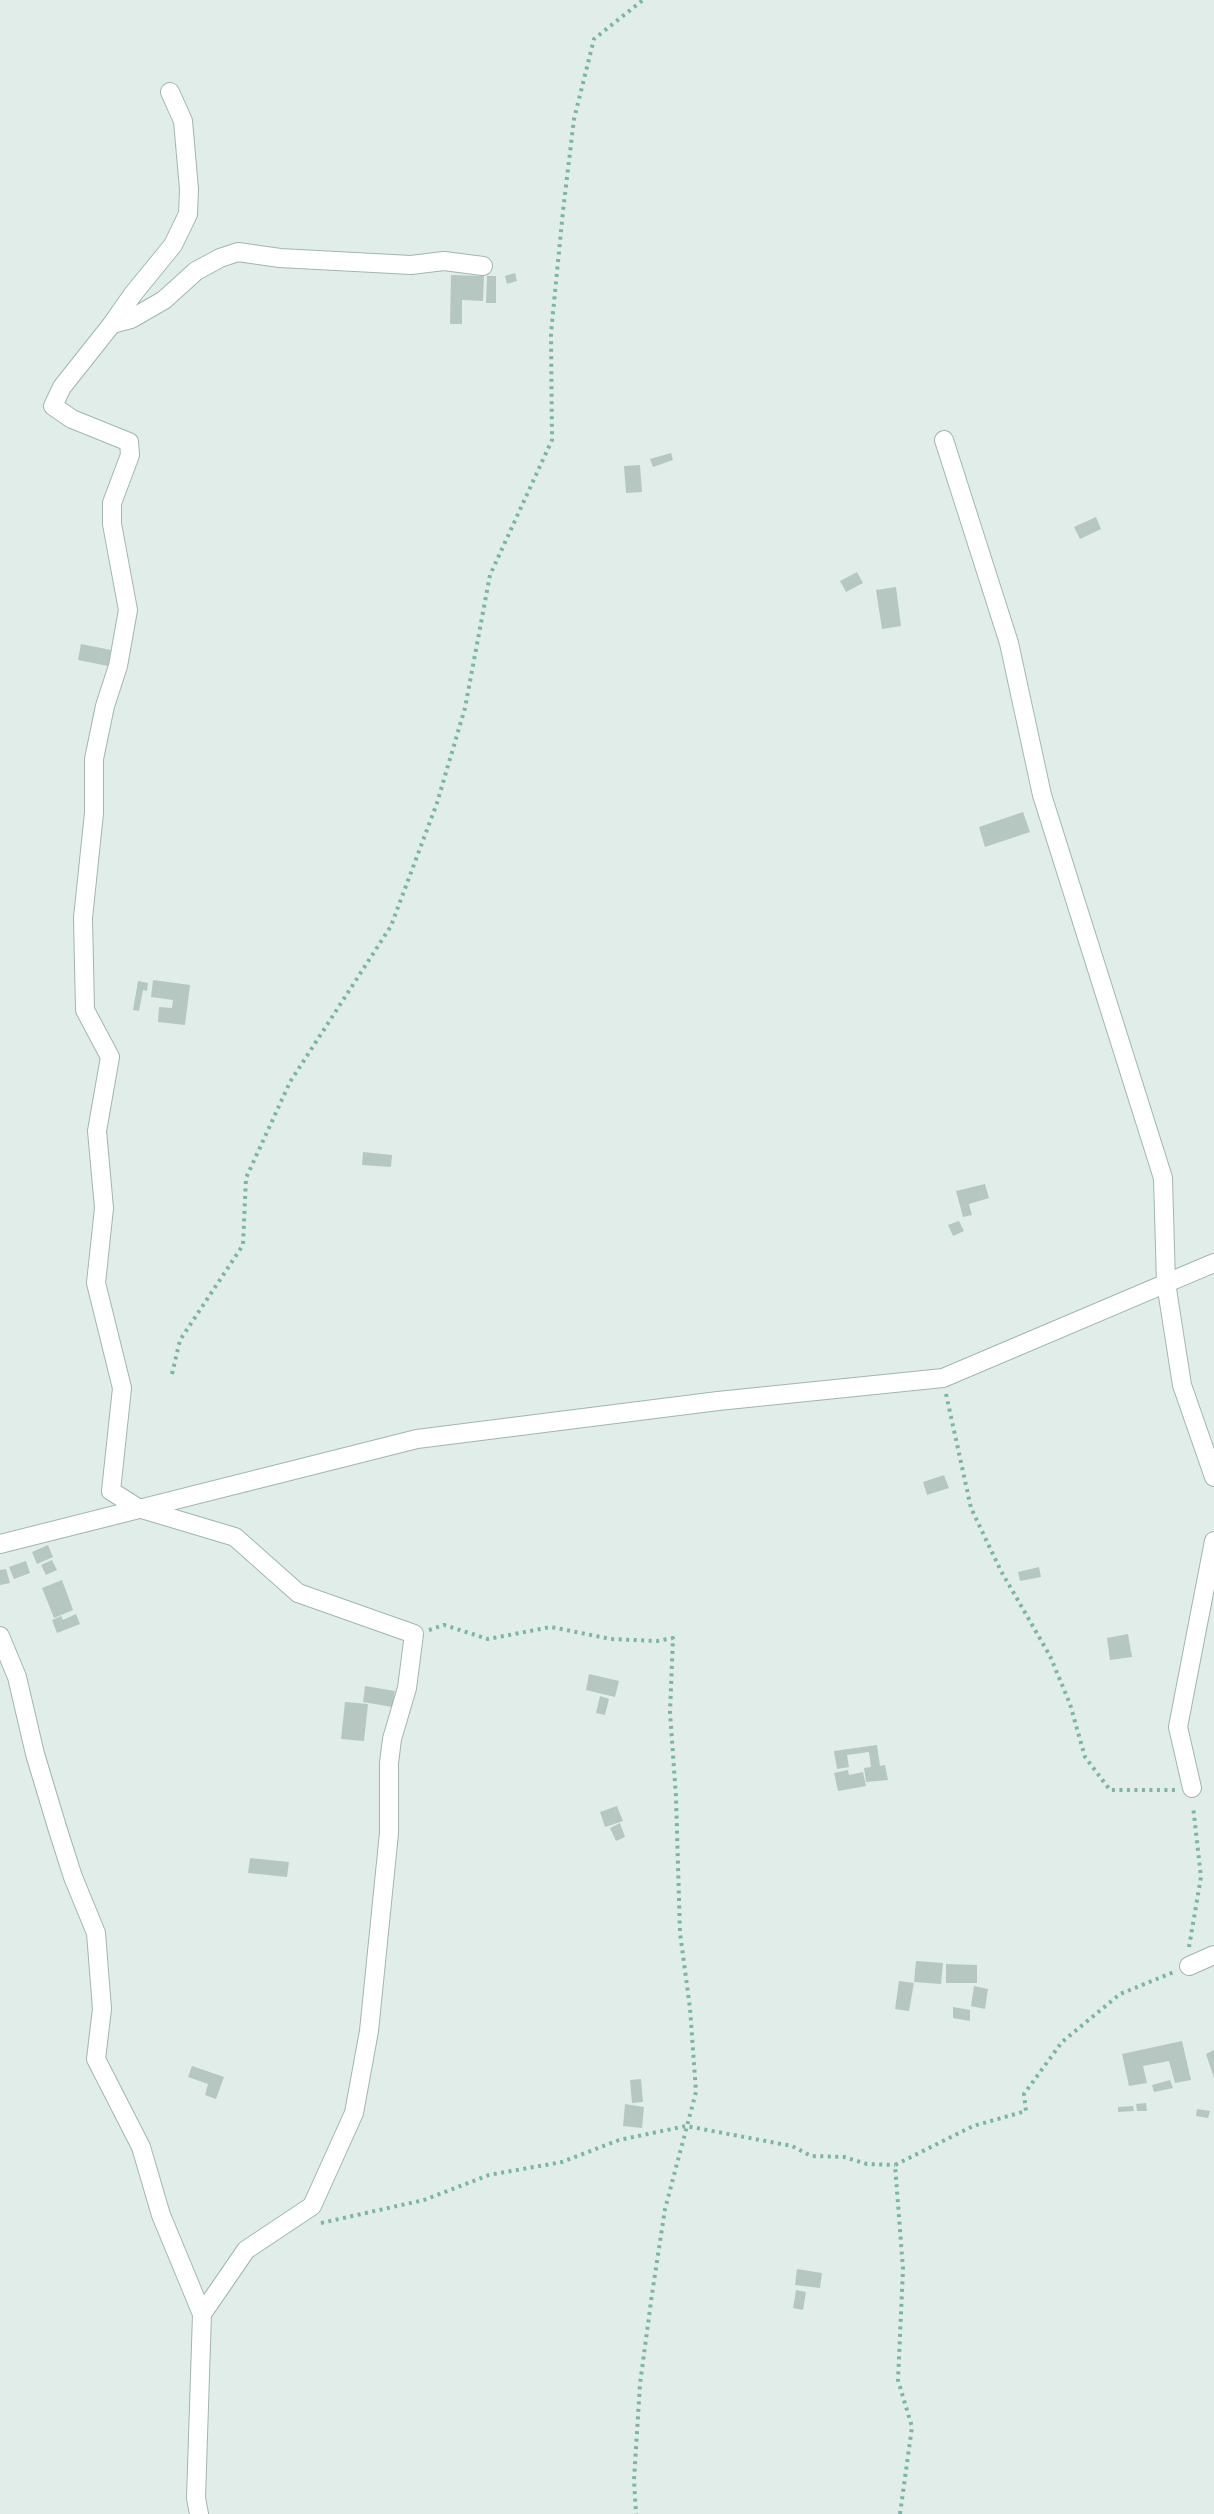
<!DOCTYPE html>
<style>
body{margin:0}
canvas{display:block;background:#e1ede8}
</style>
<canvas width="1214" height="2514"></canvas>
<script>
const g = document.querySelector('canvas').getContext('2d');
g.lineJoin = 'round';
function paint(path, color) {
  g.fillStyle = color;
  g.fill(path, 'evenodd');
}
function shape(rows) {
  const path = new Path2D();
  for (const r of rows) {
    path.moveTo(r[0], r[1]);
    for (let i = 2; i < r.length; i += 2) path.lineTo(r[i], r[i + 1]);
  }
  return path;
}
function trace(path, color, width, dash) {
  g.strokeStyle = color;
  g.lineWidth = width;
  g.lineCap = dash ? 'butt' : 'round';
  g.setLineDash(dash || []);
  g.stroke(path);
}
const building = shape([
 [515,273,517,281,507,284,505,276],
 [451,275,484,276,483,301,462,300,462,324,450,324],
 [487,276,496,276,496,303,486,303],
 [671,453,673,460,653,467,650,459],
 [640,465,642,492,626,493,624,466],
 [1096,517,1101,529,1080,539,1074,527],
 [857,572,863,583,846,592,840,581],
 [896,587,901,626,882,629,876,590],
 [81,644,111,650,108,666,78,660],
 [1023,812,1030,832,985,847,979,827],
 [153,980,190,985,185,1025,158,1022,159,1007,172,1008,173,1000,151,997],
 [138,981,148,983,147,991,143,990,139,1011,133,1010],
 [363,1152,392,1155,391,1167,362,1165],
 [985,1184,989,1198,969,1204,972,1215,963,1217,956,1191],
 [959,1221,964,1231,953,1236,948,1225],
 [944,1475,949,1488,927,1495,923,1482],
 [48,1545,53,1557,37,1564,32,1552],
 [52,1560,57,1570,46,1575,41,1565],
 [26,1561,30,1573,14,1579,9,1567],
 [1039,1567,1041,1577,1020,1581,1018,1572],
 [6,1569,10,1583,0,1585,0,1570],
 [62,1580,73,1610,54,1618,42,1588],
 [76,1614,80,1624,57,1633,52,1620,61,1616,63,1620],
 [1128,1634,1132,1657,1110,1660,1107,1638],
 [589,1674,619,1681,615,1697,586,1690],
 [365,1686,395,1691,392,1707,363,1702],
 [600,1696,609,1699,605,1715,596,1713],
 [345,1702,368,1704,364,1741,341,1739],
 [877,1745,880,1766,885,1765,888,1780,866,1782,864,1768,871,1767,869,1752,847,1755,849,1767,837,1769,834,1751],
 [848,1770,849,1775,863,1772,866,1786,838,1791,834,1773],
 [617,1806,623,1821,605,1827,600,1812],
 [620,1823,625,1837,616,1841,610,1828],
 [250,1858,289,1862,287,1877,248,1873],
 [916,1961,943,1963,941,1984,914,1982],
 [946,1964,977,1965,977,1983,946,1983],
 [899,1981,914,1983,909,2011,895,2009],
 [974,1986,988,1989,985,2009,971,2006],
 [953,2007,970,2010,970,2021,953,2018],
 [1182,2041,1191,2080,1175,2083,1169,2061,1143,2066,1147,2083,1129,2086,1122,2054],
 [1214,2050,1214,2078,1206,2054],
 [192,2066,224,2077,216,2099,205,2095,208,2084,188,2077],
 [641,2079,643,2102,632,2103,630,2080],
 [1170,2080,1173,2088,1154,2092,1152,2085],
 [1146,2103,1147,2111,1137,2111,1136,2104],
 [625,2104,644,2107,642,2128,623,2126],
 [1133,2106,1134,2111,1118,2112,1118,2107],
 [1197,2109,1210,2111,1208,2118,1196,2116],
 [797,2269,822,2273,820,2288,795,2285],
 [796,2290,806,2292,803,2310,793,2308]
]);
const path = shape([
 [172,1374,180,1340,243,1245,246,1178,290,1082,391,926,437,803,465,708,490,575,552,440,551,333,563,211,574,119,594,39,643,0],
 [946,1394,971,1508,1001,1571,1050,1656,1070,1704,1085,1757,1110,1790,1176,1790],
 [429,1630,444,1625,488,1639,551,1627,611,1639,657,1641,673,1638,670,1712,676,1797,680,1933,690,2008,696,2092,665,2209,652,2294,640,2384,634,2480,636,2514],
 [1189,1947,1201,1877,1193,1806],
 [321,2223,424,2200,489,2175,562,2162,619,2140,686,2126,792,2146,811,2156,844,2157,867,2164,895,2165],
 [900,2514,912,2427,898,2380,903,2269,895,2165,973,2126,1026,2111,1024,2094,1062,2042,1120,1994,1174,1972]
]);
const street = shape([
 [112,324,133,294,173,245,188,214,189,189,183,121,170,92],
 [944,440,1009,643,1042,795,1163,1178,1166,1283,1182,1385,1214,1477],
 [0,1544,417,1439,718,1401,943,1378,1214,1263],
 [0,1636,17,1677,35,1754,57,1827,73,1877,96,1933,102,2009,96,2059,141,2147,161,2215,202,2314,196,2498,199,2514],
 [1192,1788,1178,1727,1214,1541],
 [1189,1966,1214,1955],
 [202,2314,246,2250,312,2206,354,2113,369,2031,389,1833,389,1763,392,1739,407,1688,414,1634,298,1593,235,1537,138,1508,111,1491,122,1388,96,1283,104,1208,97,1131,110,1057,85,1010,83,918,94,813,94,759,105,706,118,666,128,610,112,524,112,503,130,455,129,442,72,419,53,406,62,387,112,324,131,319,164,300,196,271,220,258,238,252,280,258,411,265,444,261,483,266]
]);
paint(building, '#b6c7c1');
trace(street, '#a3b5b0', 20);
trace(path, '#7fb3a6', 4, [3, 4.5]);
trace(street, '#fff', 18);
</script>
